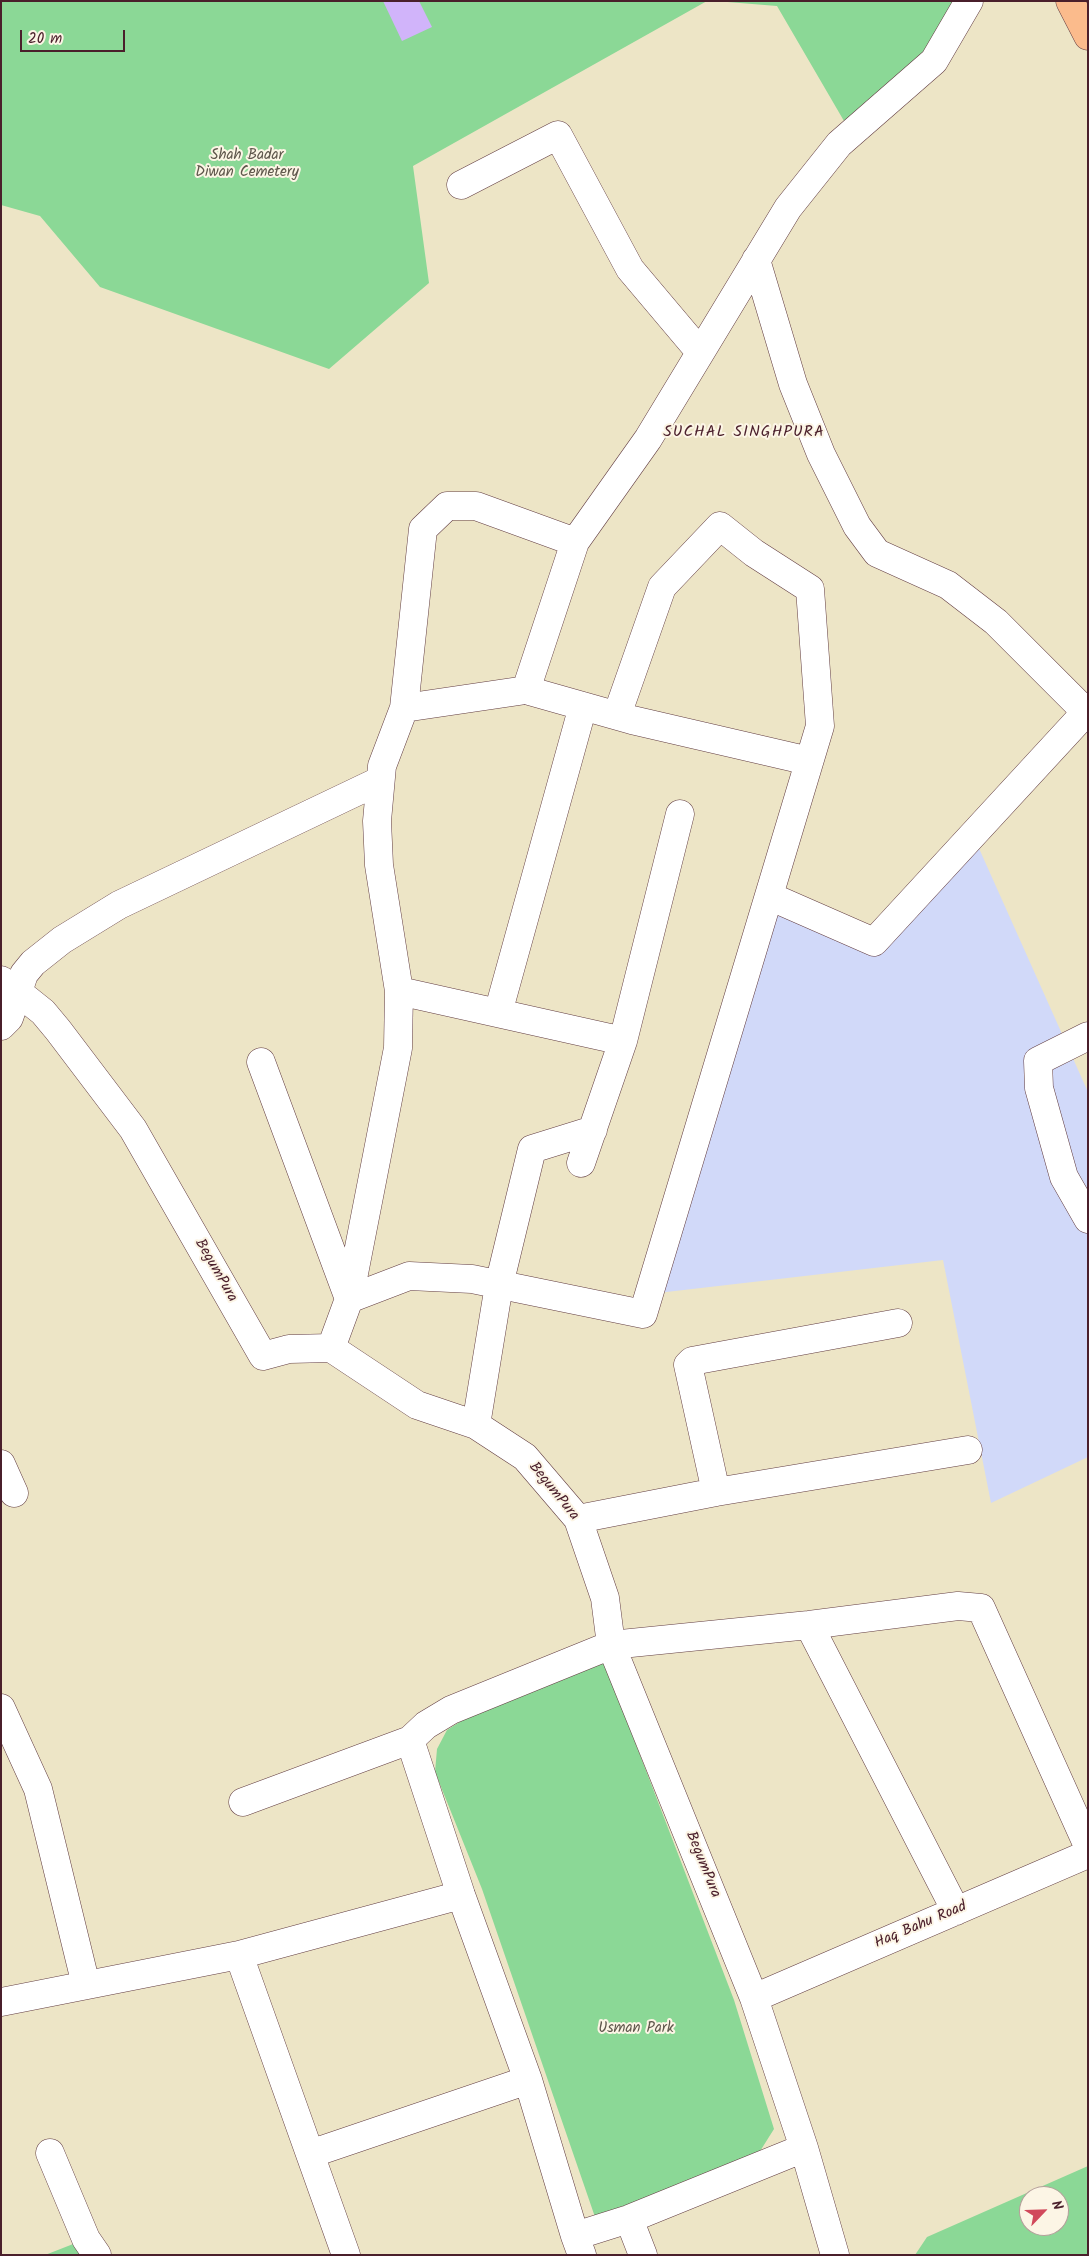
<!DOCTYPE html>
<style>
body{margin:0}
#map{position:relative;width:1089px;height:2256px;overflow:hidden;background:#ede5c6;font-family:Kalam,sans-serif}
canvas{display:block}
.frame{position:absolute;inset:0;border:2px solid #4a1f2b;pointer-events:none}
.north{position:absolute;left:1019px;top:2186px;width:50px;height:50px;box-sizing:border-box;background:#fcf5e5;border:1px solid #b59f9b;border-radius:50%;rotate:66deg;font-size:14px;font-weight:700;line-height:20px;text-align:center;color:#4a1f2b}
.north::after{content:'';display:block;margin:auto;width:18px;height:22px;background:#d1495b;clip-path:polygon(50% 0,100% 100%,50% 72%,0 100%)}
.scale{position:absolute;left:20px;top:30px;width:105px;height:22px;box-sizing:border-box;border:2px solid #4a1f2b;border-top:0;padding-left:6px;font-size:15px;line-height:18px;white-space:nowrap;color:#4a1f2b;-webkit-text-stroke:4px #fcf5e5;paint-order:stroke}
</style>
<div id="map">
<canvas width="1089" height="2256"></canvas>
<div class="frame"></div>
<div class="north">N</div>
<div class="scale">20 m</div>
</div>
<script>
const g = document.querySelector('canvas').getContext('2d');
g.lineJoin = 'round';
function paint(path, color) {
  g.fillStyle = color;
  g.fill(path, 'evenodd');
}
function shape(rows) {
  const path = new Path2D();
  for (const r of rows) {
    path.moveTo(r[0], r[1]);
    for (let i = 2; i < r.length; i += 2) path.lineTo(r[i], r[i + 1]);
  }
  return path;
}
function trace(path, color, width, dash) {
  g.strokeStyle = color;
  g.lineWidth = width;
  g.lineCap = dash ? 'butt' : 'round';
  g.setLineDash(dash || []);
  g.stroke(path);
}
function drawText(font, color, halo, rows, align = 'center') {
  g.font = font + ' Kalam,sans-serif';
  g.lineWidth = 4;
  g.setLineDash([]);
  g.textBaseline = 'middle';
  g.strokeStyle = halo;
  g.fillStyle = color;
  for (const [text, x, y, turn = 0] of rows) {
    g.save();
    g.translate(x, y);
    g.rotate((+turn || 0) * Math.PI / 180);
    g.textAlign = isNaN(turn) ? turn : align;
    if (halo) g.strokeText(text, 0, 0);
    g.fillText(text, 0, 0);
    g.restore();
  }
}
const built = shape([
 [973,835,1088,1092,1088,1457,991,1503,943,1260,649,1294,769,896,874,941]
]);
const green = shape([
 [1,1,707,1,413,166,429,283,329,369,100,287,40,216,1,205],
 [715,1,966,1,934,61,851,133,777,6],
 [604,1661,734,2000,774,2129,757,2156,595,2217,482,1889,435,1772,437,1749,447,1730,469,1716],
 [1088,2166,1088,2255,915,2255,927,2237],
 [1029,2196,1059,2196,1059,2226,1029,2226],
 [86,2239,97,2255,45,2255]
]);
const building = shape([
 [383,1,419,1,432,27,402,41]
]);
const minor = shape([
 [461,185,558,135,630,269,700,352],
 [756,260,793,384,821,454,857,526,877,553,948,585,996,622,1086,712],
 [526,690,575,542],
 [404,708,526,690,632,720,809,761],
 [769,896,874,942,1086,712,1088,714],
 [1,980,18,992,24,974,33,963,62,940,119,905,379,781],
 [399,991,623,1041],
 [498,1013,583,706],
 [1,1026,9,1018,18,992,43,1012,58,1030,133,1129,263,1356,289,1349,331,1348,417,1405,476,1425,525,1457,578,1519,605,1598,611,1645,754,1998,804,2148,835,2255],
 [1088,1036,1038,1061,1039,1088,1064,1177,1088,1219],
 [261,1062,349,1299,409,1276,472,1279,643,1314,820,726,810,589,754,553,720,526,662,587,617,715],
 [581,1163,623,1041,680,814],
 [331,1348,349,1299,398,1048,399,991,379,865,377,821,382,766,404,708,423,529,447,506,476,506,575,542,648,439,788,208,839,144,934,61,969,1],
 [476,1425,499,1285,532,1149,593,1130],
 [1,1464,14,1493],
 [716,1492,688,1365,692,1361,898,1323],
 [578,1519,716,1492,968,1450],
 [809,1625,956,1911],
 [1,1708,38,1789,86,1985],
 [243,1802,410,1740],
 [239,1955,346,2255],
 [754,1998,1088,1854],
 [1,2002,239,1955,461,1895],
 [50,2153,86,2239,97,2255],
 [310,2154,528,2080],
 [629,2219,643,2255],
 [575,2236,528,2080,461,1895,410,1740,426,1725,451,1710,611,1645,809,1625,958,1606,981,1608,1088,1846],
 [582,2255,575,2236,629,2219,804,2148]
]);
const major = shape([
 [1070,1,1088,36]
]);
const parkNames = [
 ["Shah Badar",247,156],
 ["Diwan Cemetery",247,173],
 ["Usman Park",636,2029]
];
const streetNames = [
 ["BegumPura",215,1271,60],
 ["BegumPura",553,1492,51],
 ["BegumPura",702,1865,68],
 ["Haq Bahu Road",921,1926,-23]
];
const neighbourhoodNames = [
 ["SUCHAL SINGHPURA",744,433]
];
paint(built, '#d1d9f9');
paint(green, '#8bd896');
paint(building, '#d1b4fa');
trace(minor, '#623d42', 29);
trace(major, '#623d42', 29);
trace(minor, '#fff', 28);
trace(major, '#fbbb8c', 28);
drawText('15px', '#5e564b', '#fcf5e5', parkNames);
drawText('15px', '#4a1f2b', '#fcf5e5', streetNames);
g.letterSpacing = '1px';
drawText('16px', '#4a1f2b', '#fcf5e5', neighbourhoodNames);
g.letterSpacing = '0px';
</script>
